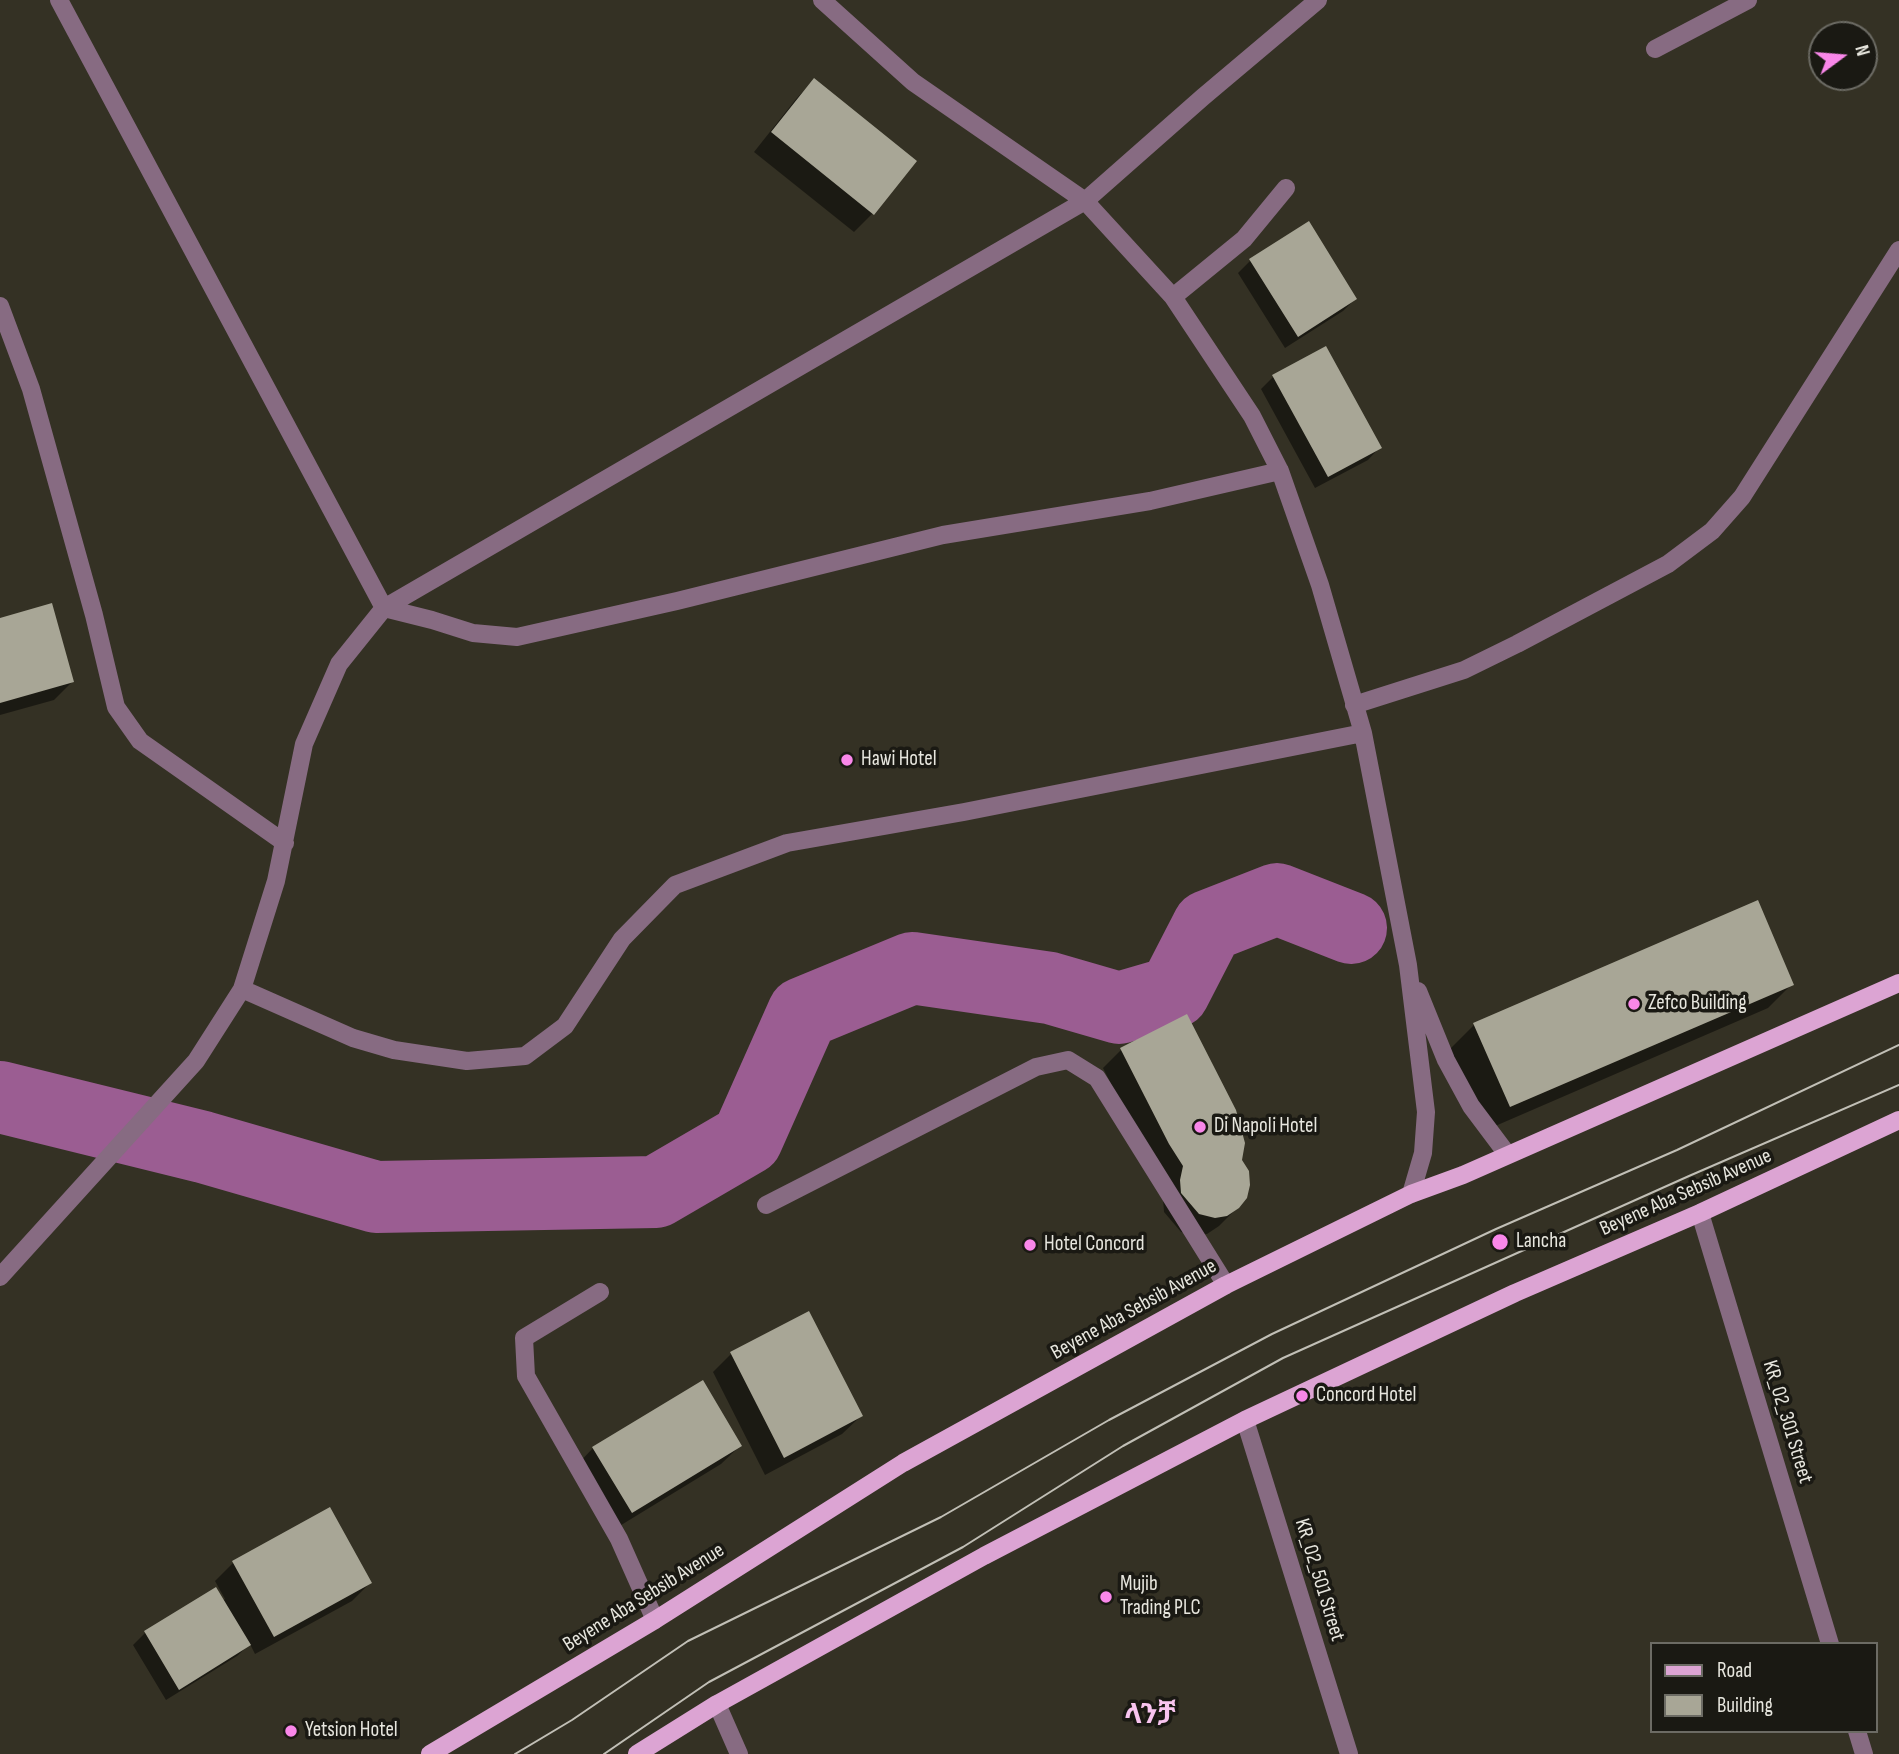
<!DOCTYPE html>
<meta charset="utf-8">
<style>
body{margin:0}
#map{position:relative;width:1899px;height:1754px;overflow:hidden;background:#343124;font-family:"Sofia Sans Condensed",sans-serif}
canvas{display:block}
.legend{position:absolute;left:1650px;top:1642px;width:228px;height:91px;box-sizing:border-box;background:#1a1913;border:2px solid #6c6b64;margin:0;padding:9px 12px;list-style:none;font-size:21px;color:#e7e6de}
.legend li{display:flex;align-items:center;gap:14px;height:35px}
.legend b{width:35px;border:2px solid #6c6b64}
.north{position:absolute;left:1808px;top:21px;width:70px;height:70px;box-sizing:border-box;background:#1a1913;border:2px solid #6c6b64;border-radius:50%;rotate:74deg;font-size:19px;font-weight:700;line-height:28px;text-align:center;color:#e7e6de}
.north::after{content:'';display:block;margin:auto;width:24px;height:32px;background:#f987e9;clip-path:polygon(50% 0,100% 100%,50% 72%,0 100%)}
</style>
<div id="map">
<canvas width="1899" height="1754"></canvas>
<ul class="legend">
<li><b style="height:9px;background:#dca4d3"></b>Road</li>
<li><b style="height:19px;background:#a8a696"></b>Building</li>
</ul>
<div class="north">N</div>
</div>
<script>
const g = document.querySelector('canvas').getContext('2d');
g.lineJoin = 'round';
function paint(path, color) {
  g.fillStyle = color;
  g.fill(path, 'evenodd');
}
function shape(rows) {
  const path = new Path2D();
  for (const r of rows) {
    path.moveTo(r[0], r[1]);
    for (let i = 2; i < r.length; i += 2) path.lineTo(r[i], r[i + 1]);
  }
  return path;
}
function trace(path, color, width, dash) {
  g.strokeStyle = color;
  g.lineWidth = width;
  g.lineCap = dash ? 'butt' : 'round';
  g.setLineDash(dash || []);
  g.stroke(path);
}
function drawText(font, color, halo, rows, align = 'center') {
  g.font = font + ' "Sofia Sans Condensed","Noto Sans Ethiopic",sans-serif';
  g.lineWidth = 7;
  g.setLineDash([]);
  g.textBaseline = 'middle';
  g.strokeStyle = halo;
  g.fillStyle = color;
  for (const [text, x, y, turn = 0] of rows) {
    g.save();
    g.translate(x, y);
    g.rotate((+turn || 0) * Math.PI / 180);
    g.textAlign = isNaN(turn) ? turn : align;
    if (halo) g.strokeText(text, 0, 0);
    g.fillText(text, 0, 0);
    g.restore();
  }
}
const shadow = shape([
 [814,80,915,161,872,214,854,232,754,152,796,99],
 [1308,224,1355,299,1343,311,1285,348,1238,273,1250,261],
 [1273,377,1380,447,1368,460,1315,488,1261,389],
 [0,620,72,682,54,700,0,715],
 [1792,984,1768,1008,1486,1130,1450,1049,1474,1025],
 [1121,1050,1240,1161,1238,1207,1219,1226,1207,1234,1195,1235,1181,1232,1164,1212,1163,1199,1151,1163,1103,1068],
 [731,1354,861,1416,842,1434,765,1475,713,1372],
 [740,1446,721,1464,613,1530,575,1467,593,1448],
 [233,1563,370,1583,352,1601,255,1654,250,1644,237,1656,166,1700,133,1645,145,1633,216,1590,222,1601,225,1599,215,1581]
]);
const river = shape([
 [0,1097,203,1147,376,1197,656,1192,747,1139,803,1013,912,968,1050,988,1119,1008,1174,992,1208,926,1277,899,1351,928]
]);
const building = shape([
 [814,78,917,161,874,215,771,132],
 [1309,221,1357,299,1298,337,1249,259],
 [1326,346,1382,448,1328,477,1272,375],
 [52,603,74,682,0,703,0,618],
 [1758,900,1794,985,1510,1107,1473,1023],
 [1187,1014,1236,1110,1245,1143,1242,1160,1249,1171,1250,1185,1247,1198,1239,1208,1227,1216,1215,1218,1199,1214,1181,1193,1180,1180,1183,1166,1169,1144,1120,1048],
 [809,1311,863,1416,784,1458,730,1352],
 [703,1380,742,1446,632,1513,592,1447],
 [330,1507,372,1583,274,1637,232,1561],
 [216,1587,251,1645,179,1690,144,1631]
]);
const minor = shape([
 [59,0,384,608,432,620,473,633,517,637,677,601,943,535,1150,501,1280,471],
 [822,0,913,82,1085,201,1173,297,1252,416,1280,471,1320,585,1363,733,1408,965,1426,1112,1423,1153,1411,1194],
 [1655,49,1748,0],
 [1173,297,1244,239,1286,188],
 [0,306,31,389,94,615,116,707,140,741,285,843],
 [1354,705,1464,670,1517,644,1668,564,1712,531,1742,497,1899,250],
 [242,989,353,1038,394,1050,467,1061,525,1056,565,1026,622,939,675,885,787,843,964,812,1363,733],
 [1418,991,1446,1060,1471,1106,1507,1154],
 [766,1205,1036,1067,1068,1060,1097,1078,1226,1285],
 [1700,1213,1830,1644],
 [0,1277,196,1061,242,989,276,881,304,744,339,664,384,608,1085,201,1203,97,1318,0],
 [600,1292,524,1338,526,1376,619,1539,655,1620],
 [1245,1420,1349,1754],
 [717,1704,739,1754],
 [1857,1731,1864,1754]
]);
const major = shape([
 [430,1754,655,1620,903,1463,1226,1285,1411,1194,1463,1175,1899,983],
 [637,1754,717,1704,984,1556,1245,1420,1515,1293,1700,1213,1899,1120]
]);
const tram = shape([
 [515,1754,572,1720,688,1641,941,1517,1109,1420,1272,1334,1496,1229,1677,1150,1899,1045],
 [604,1754,709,1682,963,1547,1123,1446,1283,1358,1689,1176,1899,1085]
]);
const markers = [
 [847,760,7,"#f987e9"],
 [1634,1004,7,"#f987e9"],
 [1200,1127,7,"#f987e9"],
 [1500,1242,9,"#f987e9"],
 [1030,1245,7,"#f987e9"],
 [1302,1396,7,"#f987e9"],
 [1106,1597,7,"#f987e9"],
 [291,1731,7,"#f987e9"]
];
const poiNames = [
 ["Hawi Hotel",861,760],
 ["Zefco Building",1648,1004],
 ["Di Napoli Hotel",1214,1127],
 ["Lancha",1516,1242],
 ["Hotel Concord",1044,1245],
 ["Concord Hotel",1316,1396],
 ["Mujib",1120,1585],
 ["Trading PLC",1120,1609],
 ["Yetsion Hotel",305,1731]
];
const streetNames = [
 ["Beyene Aba Sebsib Avenue",1686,1193,-24],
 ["Beyene Aba Sebsib Avenue",1134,1310,-29],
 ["KR_02_301 Street",1787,1422,73],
 ["KR_02_501 Street",1319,1580,73],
 ["Beyene Aba Sebsib Avenue",644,1598,-32]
];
const districtNames = [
 ["ላንቻ",1150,1716]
];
paint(shadow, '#0007');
trace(river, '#9b5d92', 72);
paint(building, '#a8a696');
trace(minor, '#876b82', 18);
trace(major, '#dca4d3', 18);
trace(tram, '#c1bfb6', 2);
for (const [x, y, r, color] of markers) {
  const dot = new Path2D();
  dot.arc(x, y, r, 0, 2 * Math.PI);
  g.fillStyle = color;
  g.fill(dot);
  trace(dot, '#1a1913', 2.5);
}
drawText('21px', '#e7e6de', '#1a1913', poiNames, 'left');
drawText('21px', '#e7e6de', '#1a1913', streetNames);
drawText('bold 28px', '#f8c4ef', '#1a1913', districtNames);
</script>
